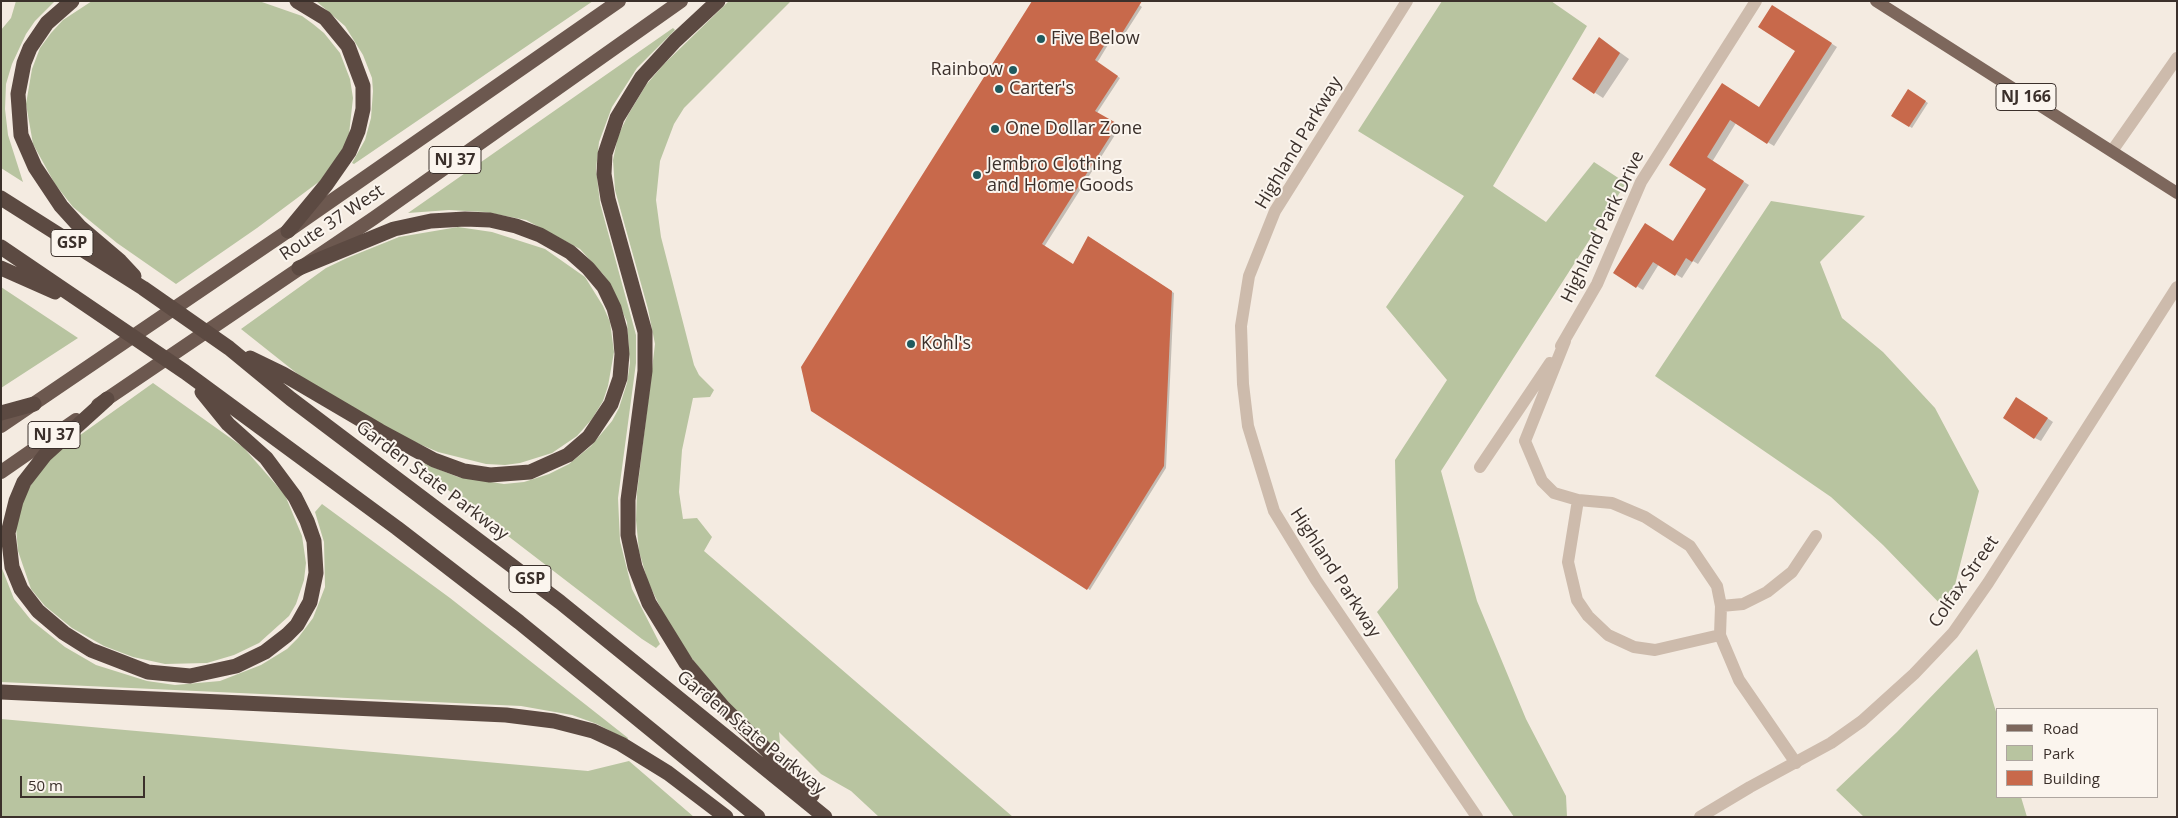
<!DOCTYPE html>
<style>
body{margin:0}
#map{position:relative;width:2178px;height:818px;overflow:hidden;background:#f4ebe1;font-family:"Open Sans",sans-serif}
canvas{display:block}
.frame{position:absolute;inset:0;border:2px solid #3b302b;pointer-events:none}
.legend{position:absolute;left:1996px;top:708px;width:162px;height:90px;box-sizing:border-box;background:#fbf5ee;border:1px solid #aea6a0;margin:0;padding:6px 9px;list-style:none;font-size:15px;color:#3b302b}
.legend li{display:flex;align-items:center;gap:10px;height:25px}
.legend b{width:25px;border:1px solid #aea6a0}
.scale{position:absolute;left:20px;top:776px;width:125px;height:22px;box-sizing:border-box;border:2px solid #3b302b;border-top:0;padding-left:6px;font-size:15px;line-height:18px;white-space:nowrap;color:#3b302b;-webkit-text-stroke:4px #fbf5ee;paint-order:stroke}
</style>
<div id="map">
<canvas width="2178" height="818"></canvas>
<div class="frame"></div>
<ul class="legend">
<li><b style="height:6px;background:#7d675c"></b>Road</li>
<li><b style="height:14px;background:#b8c4a0"></b>Park</li>
<li><b style="height:14px;background:#c8694b"></b>Building</li>
</ul>
<div class="scale">50 m</div>
</div>
<script>
const g = document.querySelector('canvas').getContext('2d');
g.lineJoin = 'round';
function paint(path, color) {
  g.fillStyle = color;
  g.fill(path, 'evenodd');
}
function shape(rows) {
  const path = new Path2D();
  for (const r of rows) {
    path.moveTo(r[0], r[1]);
    for (let i = 2; i < r.length; i += 2) path.lineTo(r[i], r[i + 1]);
  }
  return path;
}
function trace(path, color, width, dash) {
  g.strokeStyle = color;
  g.lineWidth = width;
  g.lineCap = dash ? 'butt' : 'round';
  g.setLineDash(dash || []);
  g.stroke(path);
}
function drawText(font, color, halo, rows, align = 'center') {
  g.font = font + ' "Open Sans",sans-serif';
  g.lineWidth = 4;
  g.setLineDash([]);
  g.textBaseline = 'middle';
  g.strokeStyle = halo;
  g.fillStyle = color;
  for (const [text, x, y, turn = 0] of rows) {
    g.save();
    g.translate(x, y);
    g.rotate((+turn || 0) * Math.PI / 180);
    g.textAlign = isNaN(turn) ? turn : align;
    if (halo) g.strokeText(text, 0, 0);
    g.fillText(text, 0, 0);
    g.restore();
  }
}
const green = shape([
 [16,1,55,1,35,21,26,34,12,64,6,84,5,109,8,135,23,182,1,168,1,30,11,18],
 [92,1,259,1,302,16,313,24,324,33,340,53,350,79,353,98,349,134,343,149,320,181,257,228,176,284,117,243,73,207,55,184,33,144,26,104,32,69,40,48,51,33,63,20],
 [316,1,593,1,354,164,352,163,365,140,371,118,373,91,372,78,363,55,345,26],
 [729,1,791,1,684,108,674,124,660,161,656,200,661,237,694,365,699,375,714,390,710,397,693,398,682,450,679,492,683,519,697,518,712,537,704,551,1013,817,879,817,851,791,821,774,779,732,781,755,721,695,690,656,667,621,648,582,639,551,636,520,637,492,655,344,648,309,615,190,613,160,618,136,628,115,646,85,664,64],
 [1442,1,1551,1,1587,26,1493,186,1546,222,1594,162,1626,183,1441,471,1477,601,1526,719,1566,796,1567,817,1514,817,1377,612,1398,588,1395,460,1447,380,1386,307,1464,196,1358,131],
 [673,28,675,30,637,68,612,107,599,142,596,169,600,203,636,335,636,363,618,498,620,541,632,589,660,644,656,648,642,639,413,463,415,460,458,477,504,484,524,482,549,474,569,464,591,446,612,421,619,408,627,383,630,363,627,322,611,285,603,274,580,249,526,220,485,212,449,210,408,213],
 [1771,201,1865,216,1820,262,1842,318,1883,352,1935,408,1979,491,1948,612,1883,545,1831,497,1655,376],
 [458,227,492,232,545,249,585,277,603,306,610,322,614,352,608,386,603,401,592,419,577,436,552,453,520,463,505,465,486,464,438,452,403,437,304,379,241,329,326,268,347,258,399,237],
 [1,287,78,338,1,388],
 [153,383,243,447,285,495,302,536,306,563,304,580,296,604,289,616,259,643,234,655,207,663,165,664,133,657,104,646,72,628,45,606,31,589,18,551,16,527,22,501,40,469,62,448],
 [322,504,450,598,628,738,627,740,597,724,572,715,521,706,1,682,1,566,14,599,31,620,65,647,96,665,147,681,175,685,220,681,261,665,287,649,298,638,313,618,325,587,324,542,315,512],
 [1977,649,1997,715,1997,797,2021,797,2027,817,1864,817,1836,790,1897,732],
 [1,719,588,771,629,761,694,817,1,817]
]);
const shadow = shape([
 [1135,2,1142,7,1124,35,1117,30,1097,63,1120,78,1097,113,1120,127,1044,247,1074,266,1089,237,1174,293,1166,468,1090,590,812,410],
 [1779,10,1837,47,1774,146,1736,123,1712,162,1749,185,1698,264,1693,261,1682,278,1659,264,1643,290,1615,273,1674,242,1708,189,1671,165,1722,85,1760,108,1797,51],
 [1600,38,1629,59,1603,98,1594,92],
 [1909,91,1928,103,1912,128,1893,116],
 [2023,402,2053,422,2041,441,2035,438]
]);
const building = shape([
 [1032,1,1142,1,1121,35,1114,30,1095,60,1118,76,1095,111,1118,124,1042,244,1073,264,1088,236,1172,291,1164,466,1087,590,811,411,801,367],
 [1772,5,1832,43,1767,144,1730,120,1707,157,1744,181,1692,262,1686,258,1675,276,1653,262,1636,288,1613,273,1645,223,1673,241,1706,189,1669,165,1722,83,1759,107,1795,51,1758,27],
 [1599,37,1620,53,1594,94,1572,79],
 [1908,89,1926,101,1909,127,1891,116],
 [2016,397,2048,418,2034,439,2003,418]
]);
const minor = shape([
 [1565,341,1525,441,1542,481,1554,493,1578,500,1612,503,1645,517,1690,546,1717,586,1721,606,1720,635,1739,680,1796,763],
 [1561,346,1597,284,1641,182,1756,1],
 [1480,467,1550,363],
 [1578,500,1568,562,1577,600,1588,616,1608,635,1634,647,1655,650,1720,635],
 [1721,606,1743,604,1767,592,1792,572,1816,536]
]);
const tertiary = shape([
 [1407,1,1275,211,1249,276,1241,326,1243,384,1248,426,1274,511,1316,580,1477,817],
 [2112,151,2177,58],
 [1700,817,1750,787,1831,743,1862,721,1914,674,1953,633,1988,583,2177,287]
]);
const primary = shape([
 [1876,1,2177,193]
]);
const trunk = shape([
 [98,405,374,218,681,1],
 [1,426,288,231,619,1],
 [1,472,76,420]
]);
const motorway = shape([
 [72,1,47,23,30,48,24,63,18,94,21,135,35,167,61,206,80,227,120,261,134,276],
 [718,1,675,41,642,77,617,118,605,154,604,174,608,199,645,332,645,371,628,500,628,535,635,567,649,603,686,663,723,707,812,795],
 [1,198,143,288,229,348,291,399,560,602,825,817],
 [288,231,326,185,349,152,358,131,363,109,363,86,348,46,325,18,297,1],
 [1,247,185,372,397,528,519,622,758,817],
 [1,268,55,292],
 [250,358,283,374,380,431,434,460,464,471,490,475,530,472,568,455,589,437,611,404,620,378,622,354,620,330,614,308,604,287,588,268,570,252,540,235,516,226,490,220,465,219,431,221,394,229,299,268],
 [107,399,45,455,24,482,16,501,8,533,12,567,21,589,38,611,64,633,91,650,148,672,190,676,236,666,265,652,287,635,297,625,310,602,316,573,314,541,307,521,295,497,266,458,228,424,202,392],
 [1,413,34,404],
 [1,692,506,715,554,721,593,731,621,744,668,773,726,817]
]);
const markers = [
 [1041,39,5,"#1f5a5e"],
 [1013,70,5,"#1f5a5e"],
 [999,89,5,"#1f5a5e"],
 [995,129,5,"#1f5a5e"],
 [977,175,5,"#1f5a5e"],
 [911,344,5,"#1f5a5e"]
];
const shields = [
 [2026,97,60],
 [455,160,52],
 [72,243,42],
 [54,435,52],
 [530,579,42]
];
const shieldNames = [
 ["NJ 166",2026,97],
 ["NJ 37",455,160],
 ["GSP",72,243],
 ["NJ 37",54,435],
 ["GSP",530,579]
];
const poiNames = [
 ["Five Below",1051,39],
 ["Rainbow",1003,70,"right"],
 ["Carter's",1009,89],
 ["One Dollar Zone",1005,129],
 ["Jembro Clothing",987,165],
 ["and Home Goods",987,186],
 ["Kohl's",921,344]
];
const streetNames = [
 ["Highland Parkway",1299,143,-59],
 ["Route 37 West",332,223,-34],
 ["Highland Park Drive",1603,227,-64],
 ["Garden State Parkway",432,481,37],
 ["Highland Parkway",1335,573,57],
 ["Colfax Street",1964,582,-55],
 ["Garden State Parkway",751,733,39]
];
paint(green, '#b8c4a0');
paint(shadow, '#0003');
paint(building, '#c8694b');
trace(minor, '#cdbbac', 12);
trace(tertiary, '#cdbbac', 12);
trace(primary, '#7d675c', 12);
trace(trunk, '#6c584f', 14);
trace(motorway, '#5c4a42', 15);
for (const [x, y, r, color] of markers) {
  const dot = new Path2D();
  dot.arc(x, y, r, 0, 2 * Math.PI);
  g.fillStyle = color;
  g.fill(dot);
  trace(dot, '#fbf5ee', 2);
}
for (const [x, y, w] of shields) {
  const box = new Path2D();
  box.roundRect(x - w / 2, y - 13.5, w, 27, 4);
  g.fillStyle = '#fbf5ee';
  g.fill(box);
  trace(box, '#3b302b', 1);
}
drawText('bold 16px', '#3b302b', null, shieldNames);
drawText('18px', '#3b302b', '#fbf5ee', poiNames, 'left');
drawText('18px', '#3b302b', '#fbf5ee', streetNames);
</script>
